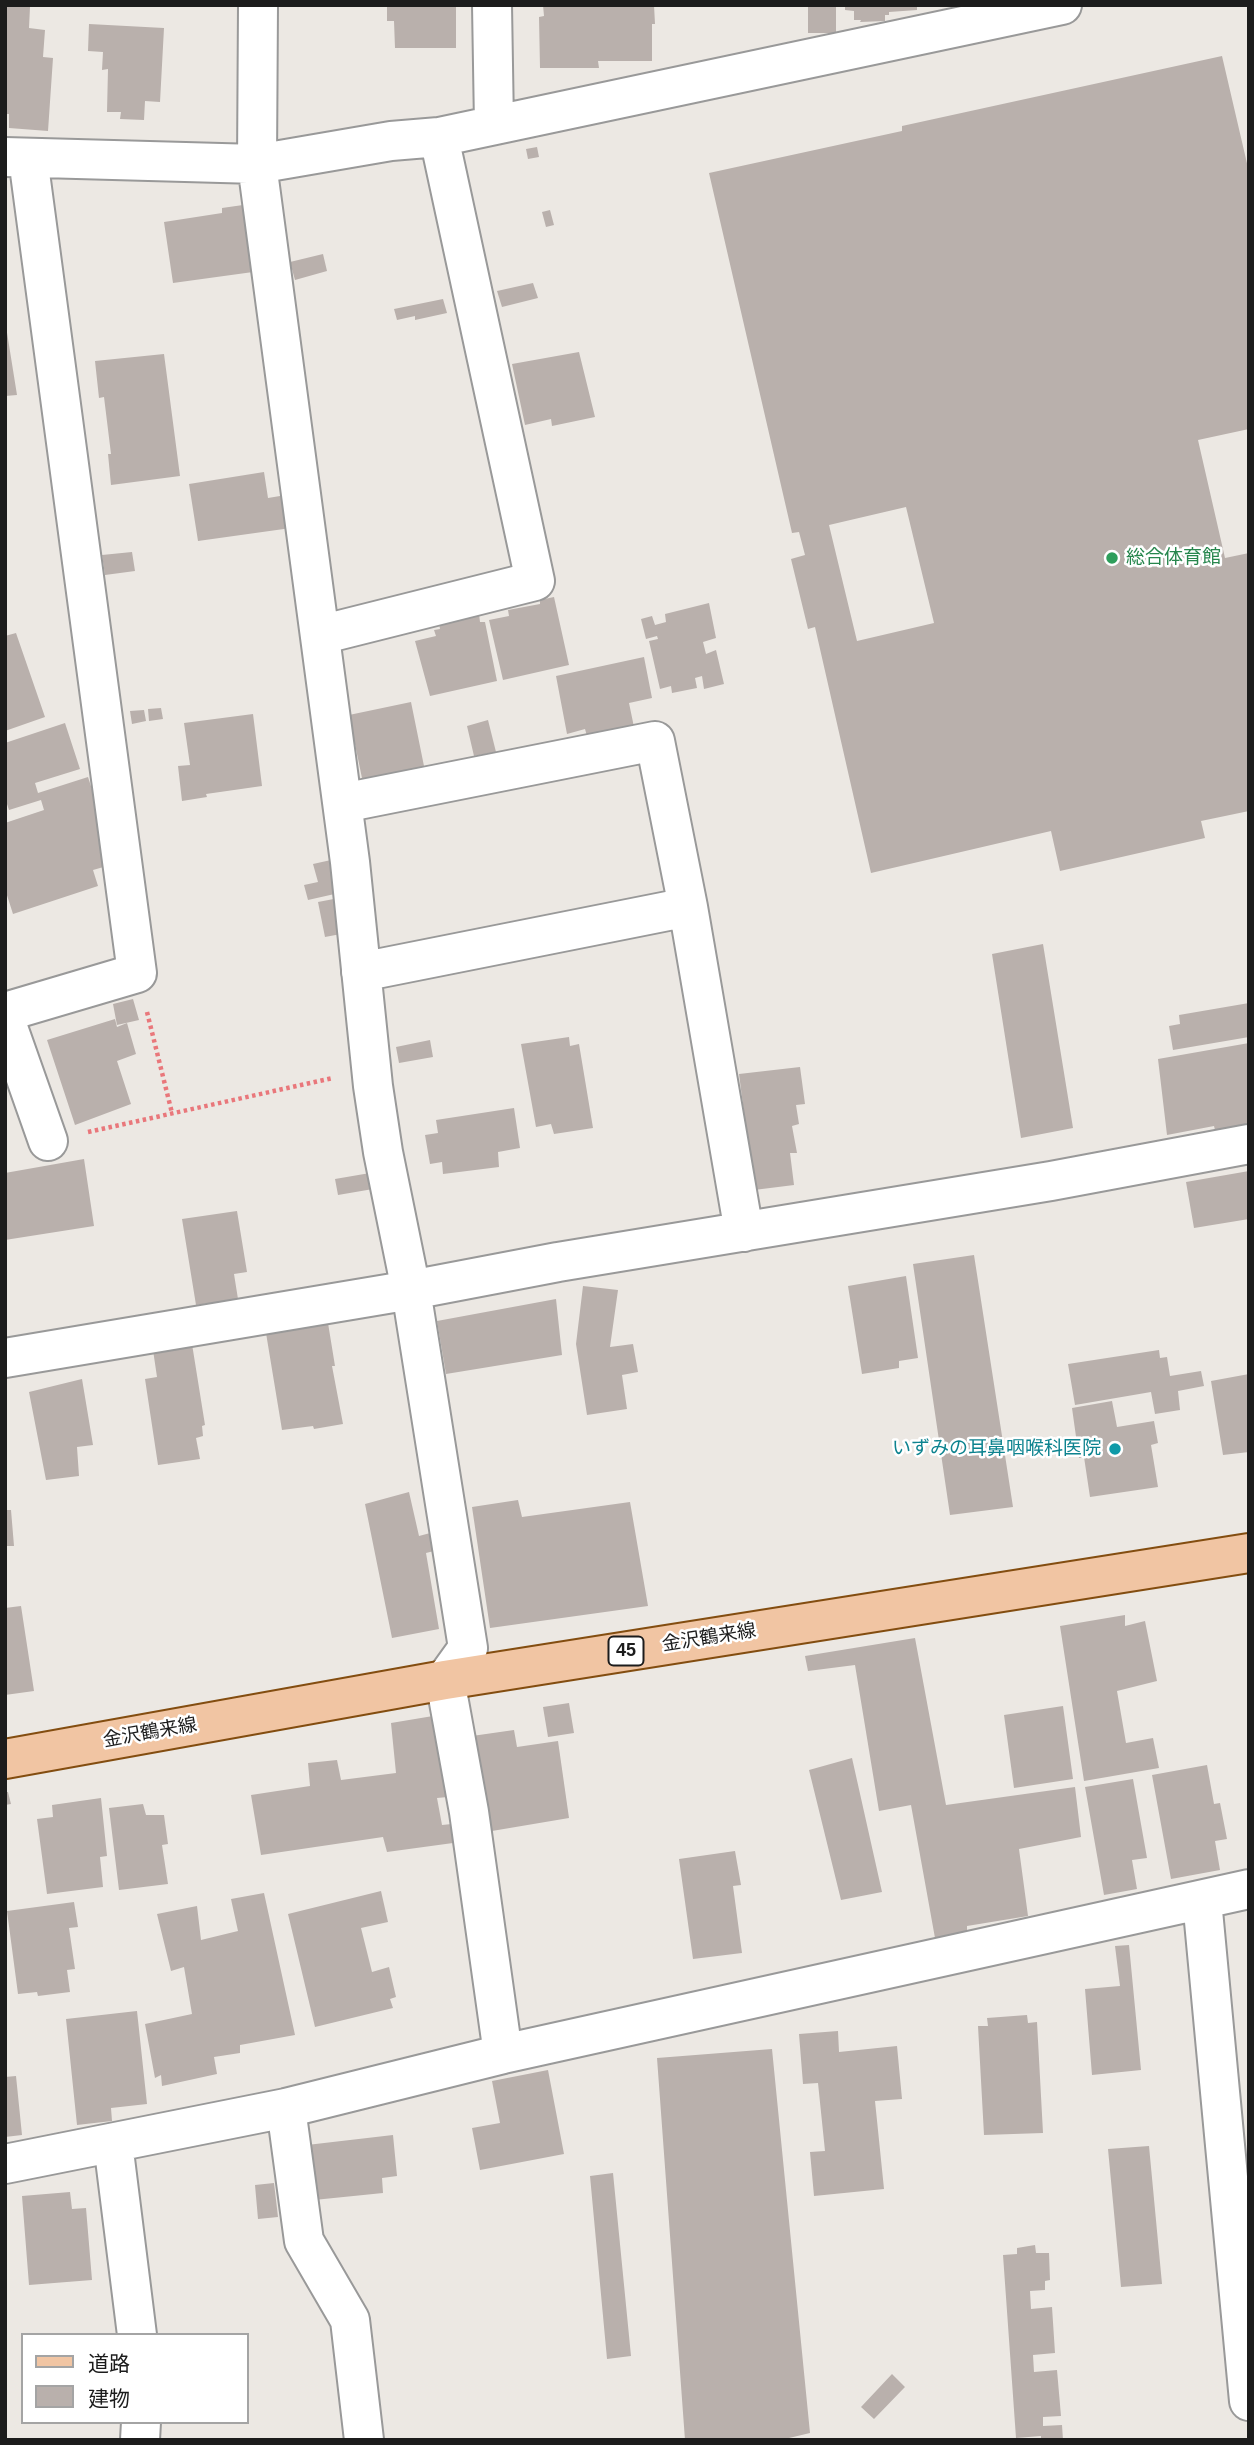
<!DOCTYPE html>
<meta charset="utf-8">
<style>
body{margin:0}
#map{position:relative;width:1254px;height:2445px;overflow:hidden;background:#ece8e3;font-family:Helvetica,"Noto Sans JP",sans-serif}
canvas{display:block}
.frame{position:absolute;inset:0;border:7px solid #1c1c1c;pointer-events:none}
.legend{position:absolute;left:21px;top:2333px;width:228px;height:91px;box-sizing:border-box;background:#fff;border:2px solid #a4a4a4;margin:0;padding:9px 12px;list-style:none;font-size:21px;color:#1c1c1c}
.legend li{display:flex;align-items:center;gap:14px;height:35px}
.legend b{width:35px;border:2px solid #a4a4a4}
</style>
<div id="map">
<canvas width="1254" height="2445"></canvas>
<div class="frame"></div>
<ul class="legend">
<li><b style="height:9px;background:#f1c5a3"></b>道路</li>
<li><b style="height:19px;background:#b9b0ac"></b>建物</li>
</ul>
</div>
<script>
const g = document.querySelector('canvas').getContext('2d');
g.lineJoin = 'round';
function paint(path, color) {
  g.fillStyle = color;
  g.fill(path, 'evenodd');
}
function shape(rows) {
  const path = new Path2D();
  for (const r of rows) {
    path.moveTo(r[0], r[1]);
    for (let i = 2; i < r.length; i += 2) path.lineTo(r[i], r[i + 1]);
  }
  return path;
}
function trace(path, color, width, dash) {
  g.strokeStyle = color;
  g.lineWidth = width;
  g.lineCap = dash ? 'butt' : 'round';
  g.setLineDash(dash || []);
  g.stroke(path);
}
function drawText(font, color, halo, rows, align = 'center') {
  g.font = font + ' Helvetica,"Noto Sans JP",sans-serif';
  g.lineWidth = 5;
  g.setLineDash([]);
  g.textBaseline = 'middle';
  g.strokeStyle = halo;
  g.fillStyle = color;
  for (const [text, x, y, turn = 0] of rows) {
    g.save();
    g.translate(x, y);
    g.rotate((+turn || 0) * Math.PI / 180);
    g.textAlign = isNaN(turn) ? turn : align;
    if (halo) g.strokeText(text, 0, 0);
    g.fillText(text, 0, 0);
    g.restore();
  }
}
const building = shape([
 [5,5,30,7,29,28,45,30,43,57,53,58,48,131,9,128,9,114,5,114],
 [387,5,456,5,456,48,395,48,394,21,387,21],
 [543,5,654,5,655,24,652,24,652,61,598,61,599,68,540,68,539,17,544,16],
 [808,5,836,5,836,33,808,33],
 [845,5,917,5,917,10,889,12,889,15,885,15,885,21,860,22,861,20,854,20,854,11,845,10],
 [89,24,164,28,160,102,145,101,144,120,120,119,121,112,107,112,108,69,102,70,103,52,88,51],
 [1222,56,1249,172,1249,429,1198,440,1225,558,1249,553,1249,811,1201,821,1205,838,1060,871,1051,831,871,873,815,627,808,629,791,559,805,555,799,532,792,533,709,173,902,131,902,126],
 [906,507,934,623,857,641,829,525],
 [537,147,539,157,528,159,526,149],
 [243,205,253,272,173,283,164,222,222,213,222,208],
 [550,210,554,225,546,227,542,212],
 [323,254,327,271,295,280,290,262],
 [533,283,538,298,502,307,497,291],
 [443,299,447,313,415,320,415,316,397,320,394,309],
 [5,320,17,395,5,396],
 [579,352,595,417,552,426,551,419,525,425,512,364],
 [164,354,180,476,111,485,108,454,111,454,104,397,99,398,95,361],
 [264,472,268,498,286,495,291,528,198,541,189,484],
 [132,552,135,571,105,575,102,555],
 [554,597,569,665,503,680,489,620,509,616,508,610,540,604,540,600],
 [709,603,716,638,703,642,706,654,716,650,724,684,704,689,702,676,695,678,697,688,672,693,671,686,660,689,649,641,658,639,657,636,646,639,641,619,652,616,655,625,666,622,665,614],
 [479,614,480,622,485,622,497,681,430,696,415,641,436,636,434,630,440,629,439,623],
 [16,633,45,717,5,731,5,636],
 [644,657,652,698,629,703,634,727,587,736,585,729,567,734,556,676],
 [411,702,425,771,363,783,349,715],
 [161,708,163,719,149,721,148,709],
 [144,710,146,721,132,724,130,711],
 [253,714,262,786,206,794,207,797,182,801,178,766,190,765,184,723],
 [488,720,496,752,474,756,467,726],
 [65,723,80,769,35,783,38,793,88,777,100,814,107,866,93,870,98,886,13,914,5,889,5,823,44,810,41,800,9,810,5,798,5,743],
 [331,860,339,893,308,900,304,885,318,882,313,864],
 [339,898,346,933,325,937,318,902],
 [1043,944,1073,1128,1021,1138,992,954],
 [133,999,139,1020,117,1025,113,1004],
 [1249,1003,1249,1037,1173,1050,1169,1026,1180,1024,1179,1015],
 [115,1019,117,1027,127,1023,136,1054,117,1061,131,1104,75,1125,47,1040],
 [569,1037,570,1046,579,1044,593,1128,554,1134,551,1124,536,1127,521,1044],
 [430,1040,433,1057,399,1063,396,1047],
 [1249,1043,1249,1128,1216,1134,1214,1126,1167,1135,1158,1059],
 [800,1067,805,1104,796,1105,799,1124,792,1126,797,1153,790,1153,794,1185,754,1190,739,1074],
 [514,1108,520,1148,498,1152,499,1167,443,1174,442,1162,430,1164,425,1135,438,1133,436,1120],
 [84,1159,94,1226,5,1240,5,1173],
 [1249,1171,1249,1219,1194,1228,1186,1182],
 [370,1173,373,1189,338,1195,335,1179],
 [237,1211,247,1272,234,1274,238,1299,196,1305,182,1219],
 [974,1255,1013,1507,950,1515,913,1264],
 [906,1276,918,1358,899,1361,899,1368,862,1374,848,1286],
 [583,1286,618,1290,610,1347,633,1344,638,1372,622,1375,627,1409,587,1415,576,1344],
 [556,1299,562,1355,446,1374,437,1321],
 [328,1323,335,1366,332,1366,343,1424,314,1429,313,1426,282,1430,266,1333],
 [192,1344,205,1425,202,1426,203,1436,196,1438,200,1459,158,1465,145,1379,157,1377,153,1350],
 [1159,1350,1160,1358,1167,1357,1170,1376,1201,1371,1204,1386,1178,1391,1180,1410,1155,1414,1151,1392,1075,1405,1068,1364],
 [1249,1374,1249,1452,1223,1455,1211,1381],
 [82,1379,93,1445,77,1447,79,1476,46,1480,29,1392],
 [1112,1401,1117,1427,1154,1421,1158,1443,1151,1445,1158,1487,1090,1497,1084,1457,1079,1458,1072,1408],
 [409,1492,419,1536,434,1532,438,1550,426,1553,439,1629,392,1638,365,1504],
 [518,1500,522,1517,630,1502,648,1606,490,1628,472,1507],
 [5,1510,11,1510,14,1546,5,1546],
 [21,1606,34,1691,5,1695,5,1608],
 [1125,1615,1125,1626,1145,1621,1157,1681,1117,1691,1126,1743,1153,1738,1159,1768,1084,1781,1060,1626],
 [915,1638,946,1805,1075,1787,1081,1837,1019,1849,1028,1916,967,1926,967,1933,935,1938,911,1805,879,1811,855,1665,808,1671,805,1656],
 [569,1703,574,1733,548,1737,543,1707],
 [1063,1706,1073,1779,1014,1788,1004,1715],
 [433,1716,448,1797,437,1798,442,1825,452,1824,453,1843,387,1852,383,1837,261,1855,251,1795,310,1786,308,1763,337,1760,341,1780,396,1773,391,1723],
 [514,1730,517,1747,558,1741,569,1818,486,1832,472,1736],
 [852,1758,882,1892,841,1900,809,1770],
 [1207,1765,1214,1804,1220,1803,1227,1839,1215,1841,1220,1870,1171,1879,1152,1775],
 [1133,1779,1147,1858,1132,1860,1137,1889,1104,1895,1085,1787],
 [5,1792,8,1792,11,1804,5,1805],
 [101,1798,107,1856,100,1857,103,1887,47,1894,37,1819,53,1817,52,1805],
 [143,1804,146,1815,164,1815,168,1844,162,1845,168,1884,119,1890,109,1808],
 [735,1851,741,1885,733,1886,742,1953,693,1959,679,1859],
 [381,1891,388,1922,361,1928,372,1972,389,1967,396,1997,390,1999,393,2008,315,2027,288,1914],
 [264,1893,295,2035,240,2045,240,2053,214,2057,217,2074,162,2086,161,2075,155,2078,145,2024,192,2014,184,1967,171,1971,157,1914,197,1906,201,1940,238,1931,231,1899],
 [74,1902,78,1927,69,1928,75,1969,67,1970,70,1992,38,1996,37,1992,18,1994,7,1911],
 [1129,1945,1141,2070,1092,2075,1085,1989,1120,1986,1115,1946],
 [137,2011,147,2104,111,2108,112,2121,77,2125,66,2019],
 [1027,2015,1028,2023,1037,2022,1043,2133,984,2135,978,2026,988,2026,987,2018],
 [838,2031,839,2052,897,2046,902,2099,875,2101,884,2189,814,2196,810,2152,825,2151,818,2083,803,2084,799,2034],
 [772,2049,810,2433,789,2438,789,2440,685,2440,657,2058],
 [548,2070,564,2154,480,2170,472,2128,500,2123,492,2081],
 [16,2076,22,2135,5,2137,5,2077],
 [393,2135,397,2176,382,2178,383,2193,314,2200,307,2145],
 [1149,2146,1162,2284,1121,2287,1108,2149],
 [613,2173,631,2356,607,2359,590,2176],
 [274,2183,278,2217,258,2219,255,2185],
 [70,2192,72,2209,86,2208,92,2280,29,2285,22,2196],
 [1035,2245,1036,2253,1049,2253,1050,2280,1045,2281,1045,2290,1030,2291,1031,2309,1052,2307,1055,2353,1033,2355,1034,2372,1057,2370,1061,2416,1043,2417,1043,2426,1062,2425,1063,2440,1041,2440,1041,2436,1016,2438,1003,2255,1017,2254,1017,2248],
 [892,2374,905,2387,874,2419,861,2407]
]);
const path = shape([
 [147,1012,172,1113],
 [88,1132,333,1078]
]);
const minor = shape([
 [258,5,257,164,350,862,373,1086,383,1152,411,1290,468,1648,445,1680,469,1812,503,2054],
 [492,5,494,125],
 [5,157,257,164,391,141,439,137,1062,5],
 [320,635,535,581,439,137],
 [343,803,655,741,688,907],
 [361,972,688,907,744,1232],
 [5,1012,137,973,28,158],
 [5,1019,48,1141],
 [5,1358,411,1290,558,1262,1051,1181,1249,1144],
 [1202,1900,1249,2401],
 [286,2108,304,2241,350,2320,364,2440],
 [113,2143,137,2335],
 [5,2164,286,2108,503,2054,1249,1889],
 [140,2440,141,2422]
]);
const major = shape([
 [5,1759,445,1680,1249,1553]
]);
const markers = [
 [1112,558,7,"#2e9e5b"],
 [1115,1449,7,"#0f9aa8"]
];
const shields = [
 [626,1651,35]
];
const shieldNames = [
 ["45",626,1651]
];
const leisureNames = [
 ["総合体育館",1126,558]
];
const cultureNames = [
 ["いずみの耳鼻咽喉科医院",1101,1449]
];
const streetNames = [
 ["金沢鶴来線",709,1638,-9],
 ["金沢鶴来線",150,1733,-10]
];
paint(building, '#b9b0ac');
trace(minor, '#999', 42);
trace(major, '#834d10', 42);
trace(path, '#e9777b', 4.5, [3.5, 3.5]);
trace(minor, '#fff', 38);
trace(major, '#f1c5a3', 38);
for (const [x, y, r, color] of markers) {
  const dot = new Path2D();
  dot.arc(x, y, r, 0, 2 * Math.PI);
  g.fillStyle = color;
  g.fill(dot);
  trace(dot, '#fff', 2.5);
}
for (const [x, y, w] of shields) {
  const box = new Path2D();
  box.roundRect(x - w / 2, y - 14.5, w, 29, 5);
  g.fillStyle = '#fff';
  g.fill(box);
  trace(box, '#1c1c1c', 2);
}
drawText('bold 18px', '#1c1c1c', null, shieldNames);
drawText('19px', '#27864d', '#fff', leisureNames, 'left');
drawText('19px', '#0d838f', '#fff', cultureNames, 'right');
drawText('19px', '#1c1c1c', '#fff', streetNames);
</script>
